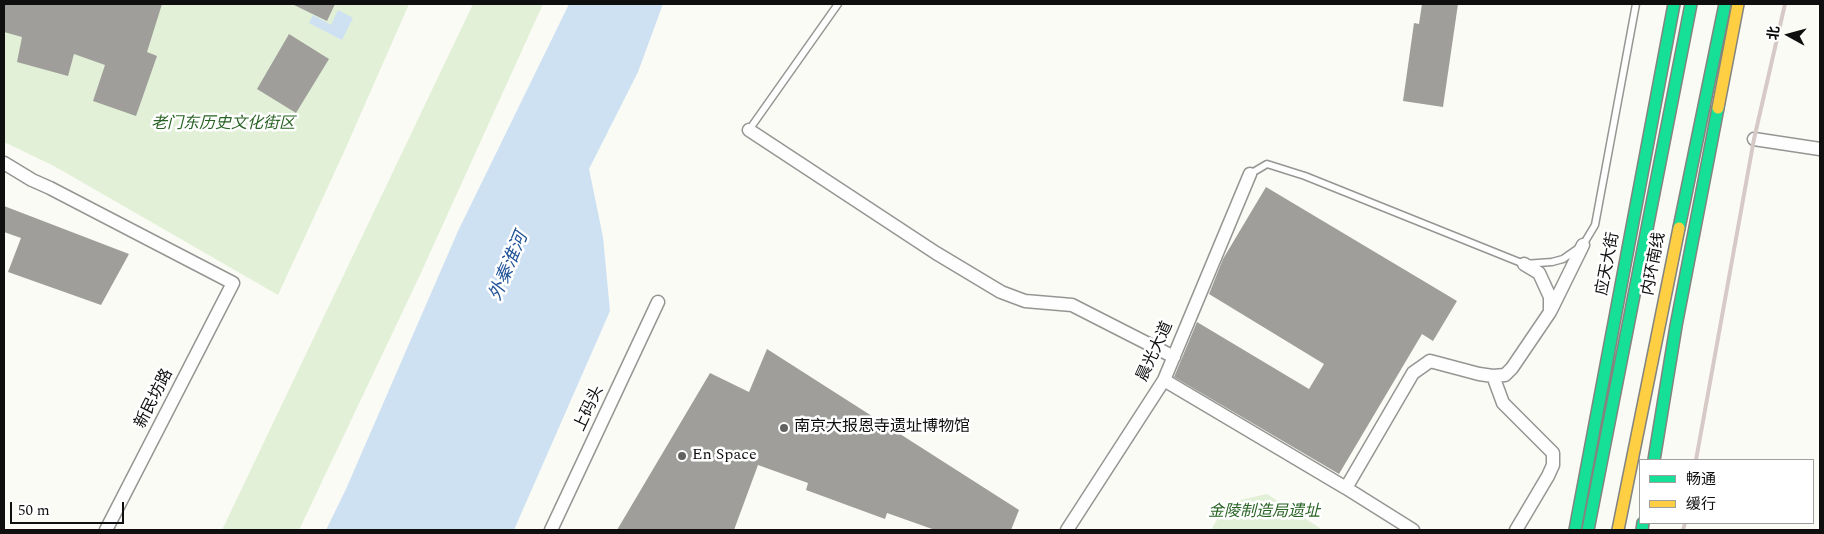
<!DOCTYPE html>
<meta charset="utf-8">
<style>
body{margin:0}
#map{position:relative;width:1824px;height:534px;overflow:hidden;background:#fbfbf5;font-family:Spectral,"Noto Sans SC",serif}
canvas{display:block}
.frame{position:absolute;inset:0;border:5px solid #0f0f0f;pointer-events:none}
.legend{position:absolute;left:1639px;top:459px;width:175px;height:65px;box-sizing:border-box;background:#fff;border:1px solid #9f9f9f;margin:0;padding:6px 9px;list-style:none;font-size:15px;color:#0f0f0f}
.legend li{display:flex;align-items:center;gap:10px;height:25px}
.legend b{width:25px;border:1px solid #9f9f9f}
.north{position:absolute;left:1764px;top:10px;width:50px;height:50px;-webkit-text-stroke:4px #fff;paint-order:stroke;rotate:277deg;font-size:14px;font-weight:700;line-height:20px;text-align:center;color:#0f0f0f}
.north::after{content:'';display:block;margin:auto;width:18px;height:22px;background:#0f0f0f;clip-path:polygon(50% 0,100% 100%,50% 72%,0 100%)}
.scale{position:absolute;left:10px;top:502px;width:114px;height:22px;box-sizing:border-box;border:2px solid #0f0f0f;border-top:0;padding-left:6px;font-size:15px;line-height:18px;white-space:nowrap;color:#0f0f0f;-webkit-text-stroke:4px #fff;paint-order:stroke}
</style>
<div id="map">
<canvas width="1824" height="534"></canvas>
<div class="frame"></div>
<ul class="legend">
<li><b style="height:6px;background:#16e098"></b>畅通</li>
<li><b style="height:6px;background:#ffcf43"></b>缓行</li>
</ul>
<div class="north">北</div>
<div class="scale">50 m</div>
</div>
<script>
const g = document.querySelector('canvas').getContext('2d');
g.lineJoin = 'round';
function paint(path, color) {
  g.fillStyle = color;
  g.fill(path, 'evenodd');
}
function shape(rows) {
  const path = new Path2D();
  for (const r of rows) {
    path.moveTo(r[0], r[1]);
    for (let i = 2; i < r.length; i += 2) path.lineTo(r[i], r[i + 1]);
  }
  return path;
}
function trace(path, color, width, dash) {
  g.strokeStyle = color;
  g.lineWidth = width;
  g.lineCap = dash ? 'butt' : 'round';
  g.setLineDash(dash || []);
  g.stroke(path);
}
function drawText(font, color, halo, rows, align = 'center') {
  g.font = font + ' Spectral,"Noto Sans SC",serif';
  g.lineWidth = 5;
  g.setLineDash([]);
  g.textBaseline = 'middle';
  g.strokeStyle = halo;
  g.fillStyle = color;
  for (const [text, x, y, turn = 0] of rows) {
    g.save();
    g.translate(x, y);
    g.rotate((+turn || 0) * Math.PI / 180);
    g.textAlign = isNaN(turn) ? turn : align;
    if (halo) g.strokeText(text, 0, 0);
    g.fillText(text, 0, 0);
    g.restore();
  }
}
const green = shape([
 [4,4,409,4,344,152,278,295,54,166,4,142],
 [473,4,543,4,420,275,299,530,222,530],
 [1267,494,1323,530,1211,530,1227,503]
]);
const water = shape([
 [569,4,663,4,638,72,589,169,603,237,610,311,514,530,326,530,346,489,458,231],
 [338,10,353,18,342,40,309,23,313,15,331,25]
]);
const building = shape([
 [4,4,162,4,147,52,157,56,136,116,93,101,105,65,74,54,68,76,17,62,22,37,4,32],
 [292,4,335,4,327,21],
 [1422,4,1458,4,1443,107,1403,101,1414,23,1419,24],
 [289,34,329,59,296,113,257,89],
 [1266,187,1457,301,1433,341,1422,334,1339,474,1174,377,1197,322,1309,389,1324,364,1209,294,1223,259],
 [4,206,129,254,101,305,8,272,21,238,4,232],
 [767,349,1019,510,1011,530,935,530,887,513,885,519,806,490,808,483,758,465,734,530,617,530,710,373,749,392]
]);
const lane = shape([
 [749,130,838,4],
 [1250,174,1267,164,1305,176,1524,264,1552,262,1563,259,1583,245,1595,225,1636,4]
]);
const street = shape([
 [749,130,936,253,1001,292,1025,301,1072,305,1174,357],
 [1754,139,1820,149],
 [4,163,32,180,50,188,233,283,106,530],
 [1551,310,1583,245],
 [1493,376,1503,403,1553,453,1553,465,1548,476,1516,530],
 [1164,380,1346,488,1413,530],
 [1346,488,1413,373,1430,361,1479,374,1493,376,1505,375,1512,368,1550,312,1550,297,1539,273,1524,264],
 [551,530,658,302],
 [1067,530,1164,380,1250,174]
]);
const fast = shape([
 [1679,228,1725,4],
 [1654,460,1676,326,1718,108],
 [1575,530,1674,4],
 [1588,530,1691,4],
 [1642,530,1643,523]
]);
const slow = shape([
 [1718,108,1738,4],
 [1618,530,1679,228]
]);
const rail = shape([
 [1696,460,1754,139,1785,4],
 [1683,530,1685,523]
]);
const markers = [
 [784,428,5,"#626260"],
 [682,456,5,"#626260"]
];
const parkNames = [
 ["老门东历史文化街区",223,125],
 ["金陵制造局遗址",1264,513]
];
const streetNames = [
 ["应天大街",1609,264,-79],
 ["内环南线",1655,264,-79],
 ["晨光大道",1156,352,-65],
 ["新民坊路",155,399,-63],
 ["上码头",590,409,-65]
];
const poiNames = [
 ["南京大报恩寺遗址博物馆",794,428],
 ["En Space",692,456]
];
const waterNames = [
 ["外秦淮河",510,267,-67]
];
paint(green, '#e2f0d7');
paint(water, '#cee1f3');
paint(building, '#9f9e9a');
trace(lane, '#959593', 9);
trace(street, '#959593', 15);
trace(fast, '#838380', 14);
trace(slow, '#838380', 14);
trace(lane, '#fefefe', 6);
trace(street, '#fefefe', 12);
trace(fast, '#16e098', 11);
trace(slow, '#ffcf43', 11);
trace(rail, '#d7c9c6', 4);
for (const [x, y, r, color] of markers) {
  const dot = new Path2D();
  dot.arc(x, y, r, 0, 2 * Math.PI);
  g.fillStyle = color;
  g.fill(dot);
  trace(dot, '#fff', 2);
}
drawText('italic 16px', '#286323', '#fff', parkNames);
drawText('16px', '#0f0f0f', '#fff', streetNames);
drawText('16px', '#0f0f0f', '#fff', poiNames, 'left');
drawText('italic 18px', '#215499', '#fff', waterNames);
</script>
